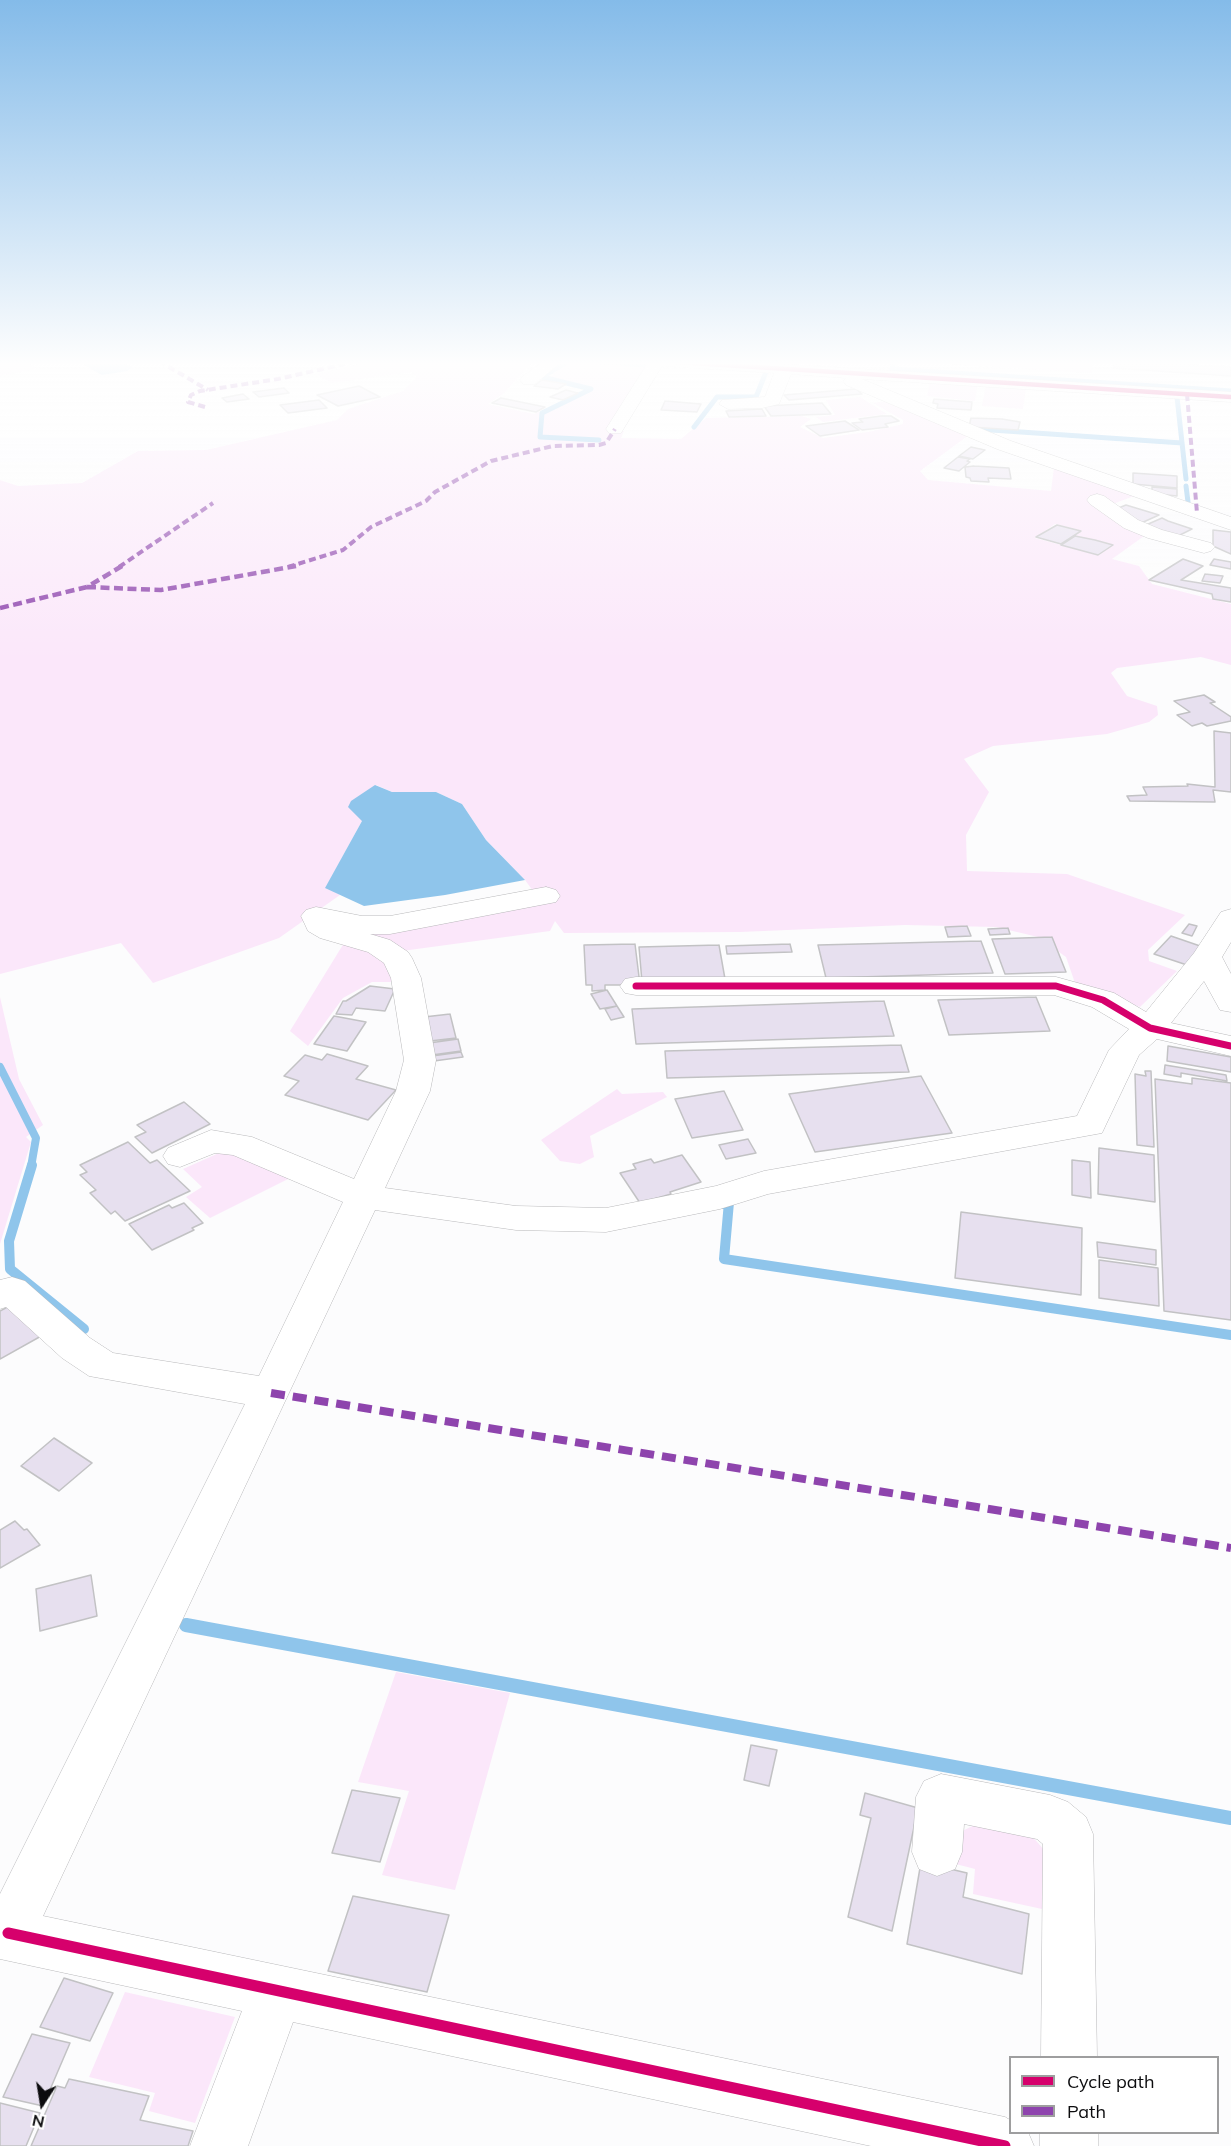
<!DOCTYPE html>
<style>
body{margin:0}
#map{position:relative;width:1231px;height:2146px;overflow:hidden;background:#fcfcfd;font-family:Mulish,sans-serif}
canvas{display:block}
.legend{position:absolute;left:1009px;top:2056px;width:210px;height:78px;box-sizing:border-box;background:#fff;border:2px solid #9e9e9f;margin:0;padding:8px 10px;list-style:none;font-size:18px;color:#0c0c0e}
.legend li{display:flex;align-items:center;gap:12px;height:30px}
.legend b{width:30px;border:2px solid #9e9e9f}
.north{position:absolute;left:12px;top:2074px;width:60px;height:60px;-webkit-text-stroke:4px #fff;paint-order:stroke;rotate:192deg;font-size:16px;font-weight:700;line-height:24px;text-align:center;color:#0c0c0e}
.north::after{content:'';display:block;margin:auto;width:21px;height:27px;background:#0c0c0e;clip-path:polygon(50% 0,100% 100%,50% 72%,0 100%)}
</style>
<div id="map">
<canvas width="1231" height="2146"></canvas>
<ul class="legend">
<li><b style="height:8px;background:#d6006c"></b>Cycle path</li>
<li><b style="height:8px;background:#8e44ad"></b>Path</li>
</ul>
<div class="north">N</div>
</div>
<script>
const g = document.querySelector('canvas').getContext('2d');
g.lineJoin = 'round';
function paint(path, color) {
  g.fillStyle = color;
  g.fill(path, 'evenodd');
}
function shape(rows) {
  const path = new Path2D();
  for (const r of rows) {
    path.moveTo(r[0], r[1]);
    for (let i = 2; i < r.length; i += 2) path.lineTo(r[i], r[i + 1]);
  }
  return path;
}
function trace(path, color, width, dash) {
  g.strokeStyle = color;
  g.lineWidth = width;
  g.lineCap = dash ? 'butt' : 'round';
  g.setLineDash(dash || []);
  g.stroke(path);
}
const green = shape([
 [0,361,26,361,36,369,0,376],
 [372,361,513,361,532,363,504,393,488,404,534,414,548,408,553,409,595,389,549,378,567,362,646,366,606,430,624,431,621,438,681,439,706,418,802,416,811,419,800,427,823,438,868,432,903,424,903,420,873,403,888,401,969,435,920,471,928,480,1051,491,1054,467,1134,496,1105,507,1147,534,1112,559,1139,566,1152,584,1231,604,1231,665,1201,657,1117,668,1111,673,1127,696,1157,706,1158,715,1149,722,1107,734,993,746,964,759,989,792,966,835,967,871,1067,874,1185,915,1148,950,1149,961,1177,971,1140,1007,1075,983,1066,957,1038,937,996,927,905,925,740,932,564,933,555,921,550,931,402,951,343,932,539,899,525,880,486,840,462,804,436,792,392,792,376,785,362,821,326,887,340,895,279,938,153,983,121,943,0,974,0,480,18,486,82,483,138,451,206,450,337,420,348,409,403,391,417,377,411,372,332,383,315,374],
 [1055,524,1082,531,1075,536,1113,545,1099,555,1035,538],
 [931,361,1092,361,1092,373,930,363],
 [930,382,977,385,975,401,927,396],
 [986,385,1026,388,1023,409,982,406],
 [860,397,887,414,823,422,816,417,835,415,826,400],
 [344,943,370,948,383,958,395,982,372,982,343,998,308,1046,290,1031],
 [0,997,19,1079,43,1125,26,1137,31,1142,0,1244],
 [617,1089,622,1094,663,1092,667,1097,590,1136,594,1157,580,1164,560,1161,541,1140],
 [219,1153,239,1154,290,1178,210,1218,186,1197,202,1187,183,1169],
 [396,1672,510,1693,455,1890,382,1875,409,1791,358,1782],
 [981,1822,1031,1835,1045,1851,1042,1909,973,1894,975,1869,952,1863,956,1834],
 [125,1992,235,2017,195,2123,149,2111,155,2093,89,2077]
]);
const water = shape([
 [88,361,119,361,132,367,127,371,102,375,84,365],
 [375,785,392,792,436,792,462,804,486,840,525,880,445,895,364,906,325,888,362,821,348,807,351,801]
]);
const streamFar3 = shape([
 [568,361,542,377,591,389,542,413,540,437,599,440],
 [591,361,645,365],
 [894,361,892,369,1231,391],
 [1177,397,1186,479],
 [694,427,717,397,756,397,766,372],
 [977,429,1182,443],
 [1186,486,1188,502]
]);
const streamFar2 = shape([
 [0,1067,36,1138,31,1167]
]);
const streamFar1 = shape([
 [32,1165,9,1241,10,1269,84,1329],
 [722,1204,729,1202,724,1259,1231,1335]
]);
const stream = shape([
 [186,1625,1231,1818]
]);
const building = shape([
 [1114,361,1231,367,1231,376,1114,368,1114,361],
 [542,380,566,384,558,389,534,386,542,380],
 [359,386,380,397,338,406,317,395,359,386],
 [284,388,289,393,259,397,253,392,284,388],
 [856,389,862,394,789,400,784,395,856,389],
 [566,390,578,393,563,400,550,397,566,390],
 [243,394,249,399,227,402,222,398,243,394],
 [501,398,545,407,536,412,492,403,501,398],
 [934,399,972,402,971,410,937,408,938,404,933,403,934,399],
 [319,400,327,408,288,413,280,405,319,400],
 [665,401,701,404,697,412,661,410,665,401],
 [822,403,831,414,771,416,764,406,822,403],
 [762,409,766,416,729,417,726,411,762,409],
 [881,416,891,416,899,421,885,424,888,427,862,430,852,423,863,422,859,419,881,416],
 [971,418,1002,419,1020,422,1018,430,969,427,971,418],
 [845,421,859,430,820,436,806,426,845,421],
 [971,447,985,450,973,459,959,456,971,447],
 [958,457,970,459,967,461,970,462,959,471,944,468,958,457],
 [974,466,1009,468,1011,479,988,478,989,482,971,481,970,478,966,477,965,467,974,466],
 [1133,473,1177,476,1177,488,1133,484,1133,473],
 [1152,487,1177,489,1177,496,1158,494,1152,492,1152,487],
 [1126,505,1159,515,1139,524,1116,509,1126,505],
 [1162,518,1168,521,1192,529,1178,536,1146,525,1162,518],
 [1057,525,1081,531,1061,544,1036,537,1057,525],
 [1213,530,1231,532,1231,554,1213,546,1213,530],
 [1075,536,1095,540,1113,545,1098,555,1061,545,1075,536],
 [1183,559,1203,566,1181,580,1231,588,1231,602,1213,599,1212,594,1149,580,1183,559],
 [1214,559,1231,562,1231,569,1210,565,1214,559],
 [1205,574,1223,576,1220,583,1202,581,1205,574],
 [1204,695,1215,702,1210,703,1231,717,1231,721,1207,726,1202,723,1192,726,1177,715,1190,712,1174,701,1204,695],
 [1214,731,1231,733,1231,792,1213,790,1215,802,1130,801,1127,796,1147,795,1143,787,1188,786,1187,784,1215,787,1214,731],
 [1189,924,1197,926,1192,936,1182,933,1189,924],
 [967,926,971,936,948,937,945,927,967,926],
 [1008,928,1010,934,990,935,988,929,1008,928],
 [1171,936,1203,947,1187,965,1154,954,1171,936],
 [1052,937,1066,972,1005,974,992,939,1052,937],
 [981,941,993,973,826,978,818,945,981,941],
 [635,944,640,985,605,985,605,990,592,991,592,985,586,985,584,945,635,944],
 [790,944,792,952,727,954,726,946,790,944],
 [719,945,725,979,642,982,639,947,719,945],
 [370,986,395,989,385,1011,356,1008,352,1015,336,1014,343,1001,346,1001,370,986],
 [607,990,617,1006,600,1009,591,994,607,990],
 [1036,997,1050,1031,949,1035,938,1000,1036,997],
 [884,1001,894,1036,636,1044,632,1009,884,1001],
 [617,1006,624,1017,611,1020,605,1009,617,1006],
 [450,1014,456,1038,430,1041,424,1017,450,1014],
 [334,1016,366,1022,347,1051,314,1044,334,1016],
 [458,1039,461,1051,432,1055,429,1043,458,1039],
 [901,1045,909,1072,667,1078,665,1051,901,1045],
 [1168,1046,1231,1057,1231,1072,1167,1061,1168,1046],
 [461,1052,463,1057,434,1061,432,1056,461,1052],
 [327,1054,368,1066,356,1079,396,1090,368,1120,285,1095,299,1081,284,1076,305,1055,322,1060,327,1054],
 [1165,1065,1226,1075,1227,1081,1181,1073,1181,1077,1164,1074,1165,1065],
 [1145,1071,1151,1071,1154,1147,1137,1145,1135,1074,1146,1076,1145,1071],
 [921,1076,952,1133,815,1152,789,1094,921,1076],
 [1192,1078,1231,1083,1231,1320,1164,1311,1155,1079,1192,1084,1192,1078],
 [724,1091,743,1130,692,1138,675,1099,724,1091],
 [184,1102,210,1124,152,1153,135,1137,146,1132,137,1125,184,1102],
 [748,1139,756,1153,726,1159,719,1145,748,1139],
 [128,1142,150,1163,157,1160,190,1191,125,1221,115,1211,111,1214,90,1193,96,1190,80,1175,87,1172,80,1165,128,1142],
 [1099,1148,1154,1155,1155,1202,1098,1194,1099,1148],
 [682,1155,701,1182,670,1192,671,1194,640,1203,620,1173,636,1169,633,1164,651,1159,654,1163,682,1155],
 [1072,1160,1090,1162,1091,1198,1072,1195,1072,1160],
 [184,1203,203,1223,192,1228,194,1230,152,1250,129,1224,169,1205,172,1208,184,1203],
 [961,1212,1082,1228,1081,1295,955,1278,961,1212],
 [1097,1242,1156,1250,1156,1265,1098,1257,1097,1242],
 [1099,1260,1158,1268,1159,1306,1099,1298,1099,1260],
 [13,1304,43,1335,0,1359,0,1311,13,1304],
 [54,1438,92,1463,59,1491,21,1466,54,1438],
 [15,1521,24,1530,27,1529,40,1545,0,1568,0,1530,15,1521],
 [91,1575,97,1616,40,1631,36,1589,91,1575],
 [751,1745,777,1750,769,1786,744,1780,751,1745],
 [352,1790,400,1798,380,1862,332,1853,352,1790],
 [865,1793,918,1808,892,1931,848,1917,871,1818,860,1815,865,1793],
 [921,1862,967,1873,963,1897,1029,1914,1022,1974,907,1944,921,1862],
 [353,1896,449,1915,427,1992,328,1971,353,1896],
 [64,1978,113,1993,90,2041,40,2027,64,1978],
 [32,2034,70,2043,43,2106,3,2097,32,2034],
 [69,2079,149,2096,140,2120,193,2131,188,2146,31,2146,57,2086,65,2088,69,2079],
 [0,2103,40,2113,26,2146,0,2146,0,2103]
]);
const minor = shape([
 [544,361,562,361,535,384,523,384,520,380,523,376,544,361],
 [649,361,733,361,1231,392,1231,402,862,379,1011,441,1231,517,1231,530,997,449,846,385,843,381,846,378,791,374,779,404,762,408,728,409,719,404,722,400,765,397,774,373,662,366,621,433,609,433,606,429,649,361],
 [1097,494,1104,496,1138,520,1162,530,1211,543,1215,547,1211,551,1204,553,1148,538,1124,528,1090,504,1087,500,1090,496,1097,494],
 [546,887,556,890,560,896,556,902,390,934,370,934,390,940,408,952,412,958,421,978,436,1060,430,1091,385,1188,516,1206,606,1208,716,1186,764,1171,1077,1116,1109,1050,1129,1029,1092,1007,1054,995,636,995,625,993,620,986,625,979,636,977,1056,977,1114,993,1146,1012,1194,953,1221,912,1231,909,1231,942,1222,957,1231,974,1231,1012,1220,1010,1204,981,1171,1023,1231,1036,1231,1056,1157,1039,1139,1055,1102,1133,768,1194,720,1209,606,1232,516,1230,375,1210,43,1916,1005,2117,1010,2120,1010,2132,1028,2132,1034,2146,871,2146,293,2022,248,2146,190,2146,242,2011,0,1959,0,1894,245,1404,89,1376,62,1358,6,1307,0,1309,0,1280,12,1277,25,1281,90,1338,113,1353,259,1376,343,1202,233,1155,215,1153,180,1167,168,1164,163,1156,168,1148,211,1130,252,1137,354,1179,396,1091,404,1060,391,978,384,963,368,952,320,938,308,931,301,916,306,910,316,907,362,916,390,916,546,887],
 [941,1774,1050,1795,1068,1802,1086,1817,1093,1834,1097,2058,1041,2058,1043,1844,1037,1839,964,1824,962,1852,955,1869,937,1876,919,1869,912,1852,916,1797,924,1781,941,1774],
 [1040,2132,1098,2132,1098,2146,1040,2146,1040,2132]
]);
const quietFar2 = shape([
 [159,361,208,390],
 [1187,394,1197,513],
 [205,407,188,402,191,395,200,391,278,379,358,361],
 [119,567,213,503],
 [288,567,343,550,371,527,426,501,435,492,491,461,553,446,599,445,606,443,615,429]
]);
const quietFar1 = shape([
 [87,587,161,590,296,566],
 [0,608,87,587,122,566]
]);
const quiet = shape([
 [271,1393,1231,1548]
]);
const cyclewayFar2 = shape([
 [660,361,1231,397]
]);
const cyclewayFar1 = shape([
 [636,986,1056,986,1103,1000,1150,1028,1231,1046]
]);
const cycleway = shape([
 [8,1933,1005,2146]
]);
paint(green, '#fbe7fa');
paint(water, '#8fc5eb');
trace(streamFar3, '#8fc5eb', 5);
trace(streamFar2, '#8fc5eb', 8);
trace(streamFar1, '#8fc5eb', 10);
trace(stream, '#8fc5eb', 14);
paint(building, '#e7e0ef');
trace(building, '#c2c2c4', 1.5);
trace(minor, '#b9b9bb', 1);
paint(minor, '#fff');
trace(quietFar2, '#8e44ad', 4, [7, 4]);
trace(quietFar1, '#8e44ad', 4.5, [9, 4.5]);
trace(quiet, '#8e44ad', 8, [14, 8]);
trace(cyclewayFar2, '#d6006c', 4.5);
trace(cyclewayFar1, '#d6006c', 7);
trace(cycleway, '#d6006c', 11);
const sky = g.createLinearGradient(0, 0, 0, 661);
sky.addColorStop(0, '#84bbe9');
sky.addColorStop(0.55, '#fefefe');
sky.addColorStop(1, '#fefefe00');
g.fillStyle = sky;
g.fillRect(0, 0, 1231, 661);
</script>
